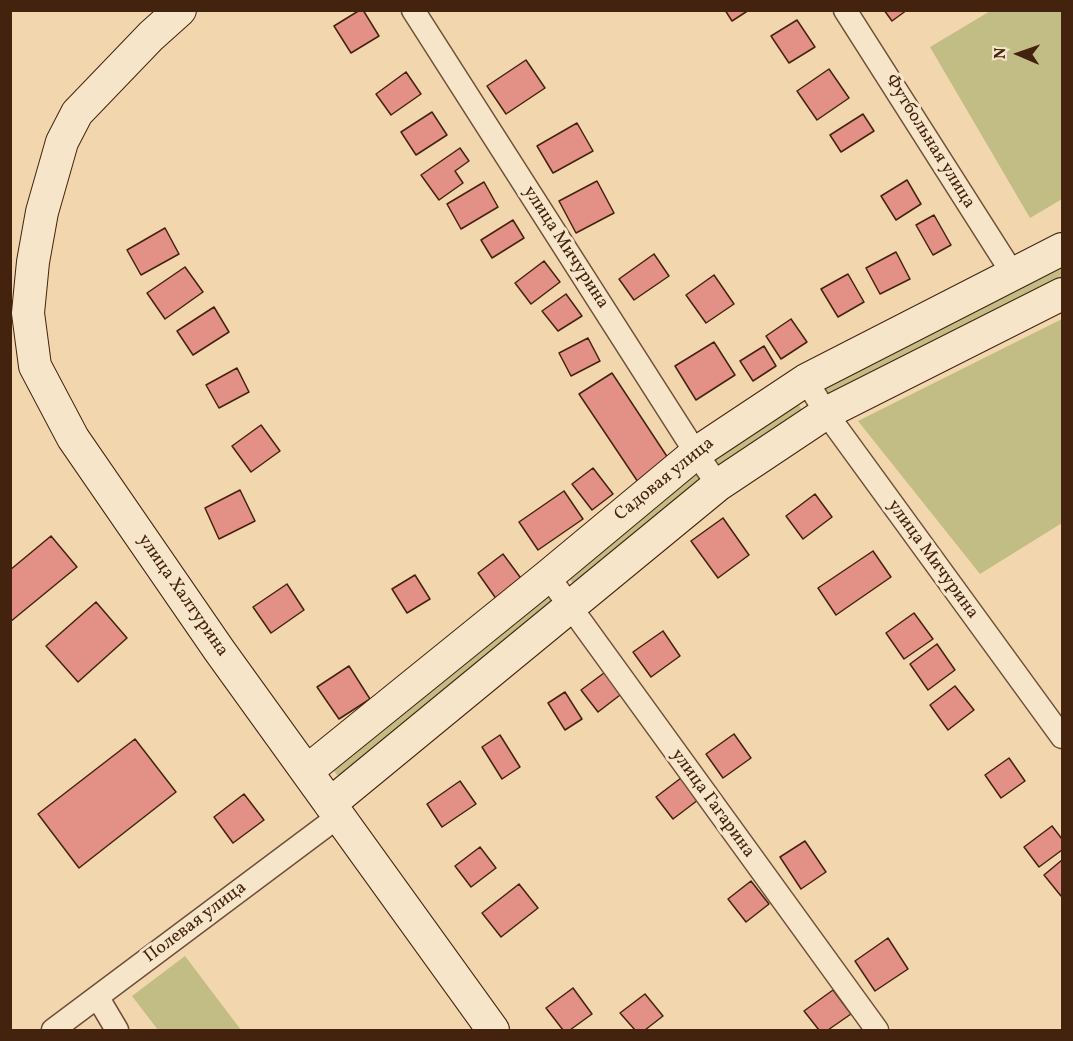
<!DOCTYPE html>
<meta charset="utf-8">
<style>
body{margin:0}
#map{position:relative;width:1073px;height:1041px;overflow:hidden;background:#f2d7ae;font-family:Vollkorn,serif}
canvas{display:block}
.frame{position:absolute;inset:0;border:12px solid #43230e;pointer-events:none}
.north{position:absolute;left:989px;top:24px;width:60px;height:60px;-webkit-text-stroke:4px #f7e5ca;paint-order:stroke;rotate:272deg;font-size:16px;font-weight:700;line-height:24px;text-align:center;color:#43230e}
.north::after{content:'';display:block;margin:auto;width:21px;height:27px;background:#43230e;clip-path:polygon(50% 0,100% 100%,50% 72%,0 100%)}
</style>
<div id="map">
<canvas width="1073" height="1041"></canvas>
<div class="frame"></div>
<div class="north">N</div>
</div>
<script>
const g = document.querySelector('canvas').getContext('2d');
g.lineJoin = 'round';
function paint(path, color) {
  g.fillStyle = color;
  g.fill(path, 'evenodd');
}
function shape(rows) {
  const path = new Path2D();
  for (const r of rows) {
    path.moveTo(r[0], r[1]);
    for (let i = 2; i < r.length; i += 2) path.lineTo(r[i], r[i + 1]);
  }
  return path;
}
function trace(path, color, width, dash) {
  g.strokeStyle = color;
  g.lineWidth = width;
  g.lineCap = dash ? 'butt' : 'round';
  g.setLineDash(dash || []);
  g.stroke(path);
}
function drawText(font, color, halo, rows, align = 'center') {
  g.font = font + ' Vollkorn,serif';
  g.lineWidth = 6;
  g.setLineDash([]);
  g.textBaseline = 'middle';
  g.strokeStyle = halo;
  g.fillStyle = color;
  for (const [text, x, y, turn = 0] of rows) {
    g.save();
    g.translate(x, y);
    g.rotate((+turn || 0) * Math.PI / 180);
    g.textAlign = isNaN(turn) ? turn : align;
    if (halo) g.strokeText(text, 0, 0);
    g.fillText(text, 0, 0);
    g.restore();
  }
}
const green = shape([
 [992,10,1062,11,1062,199,1030,218,930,47],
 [1062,268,1062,279,827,397,821,388],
 [1062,319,1062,523,980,574,858,421],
 [797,402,802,410,717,467,711,458],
 [696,472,702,480,574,585,568,577],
 [546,593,554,604,340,779,332,768],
 [185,956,241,1030,158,1030,132,996]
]);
const building = shape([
 [360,10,363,10,379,36,351,53,334,26,360,10],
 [725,10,749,10,732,21,725,10],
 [884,10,907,10,892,21,884,10],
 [797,20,815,47,789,63,771,36,797,20],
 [526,60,545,88,506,114,487,86,526,60],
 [829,69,849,98,817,120,797,91,829,69],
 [406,72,421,94,391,115,376,94,406,72],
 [432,112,447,135,416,155,401,132,432,112],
 [863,114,874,131,841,152,830,135,863,114],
 [577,123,593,151,553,173,537,146,577,123],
 [460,148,469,161,455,171,463,183,439,200,421,175,460,148],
 [907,180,921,204,896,220,881,196,907,180],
 [597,181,614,213,576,233,559,201,597,181],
 [484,182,498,207,461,229,447,204,484,182],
 [934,215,951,245,933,255,916,225,934,215],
 [513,220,524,238,492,258,481,240,513,220],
 [165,228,179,254,141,275,127,250,165,228],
 [896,252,910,279,880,294,866,268,896,252],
 [654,254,669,276,634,300,619,279,654,254],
 [544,261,560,282,531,304,515,283,544,261],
 [185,267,203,292,165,319,147,293,185,267],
 [848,274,864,302,838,317,821,289,848,274],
 [714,275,734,304,706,323,686,295,714,275],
 [566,294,582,316,558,331,542,311,566,294],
 [214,307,229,332,193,355,177,331,214,307],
 [791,319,807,342,781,359,766,336,791,319],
 [588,338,600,361,571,376,559,353,588,338],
 [714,342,735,375,696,400,675,366,714,342],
 [764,346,776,366,753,381,740,361,764,346],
 [237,368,249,392,219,408,206,385,237,368],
 [612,373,670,461,638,482,579,394,612,373],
 [261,425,280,451,251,472,232,446,261,425],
 [593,468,613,494,592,510,572,484,593,468],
 [240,490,255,521,219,539,205,508,240,490],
 [564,491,583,519,538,550,519,522,564,491],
 [815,494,832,517,803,539,786,516,815,494],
 [723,518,749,555,718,578,691,541,723,518],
 [51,536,77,567,10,622,10,570,51,536],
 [873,551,891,577,836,615,818,588,873,551],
 [503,554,523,581,497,600,478,573,503,554],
 [415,575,430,599,407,613,392,589,415,575],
 [287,584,304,610,271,633,253,607,287,584],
 [96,602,127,638,78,682,46,646,96,602],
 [914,613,933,639,904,659,886,633,914,613],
 [663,631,680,656,651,677,633,652,663,631],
 [937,644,955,670,928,690,910,664,937,644],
 [349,666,370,699,339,719,317,687,349,666],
 [608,670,624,692,598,712,581,690,608,670],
 [955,686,974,710,948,730,930,705,955,686],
 [565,692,582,719,565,730,548,703,565,692],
 [734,734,751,758,723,778,706,754,734,734],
 [500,735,520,767,502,779,482,747,500,735],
 [135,739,176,792,79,868,38,814,135,739],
 [1009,758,1025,781,1001,798,985,775,1009,758],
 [681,778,698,800,673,819,656,797,681,778],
 [460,781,476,804,442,827,427,804,460,781],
 [244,794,264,820,233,843,214,817,244,794],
 [1052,826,1062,839,1062,850,1039,867,1024,847,1052,826],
 [805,841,826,872,801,889,780,857,805,841],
 [480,847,496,868,471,887,455,866,480,847],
 [1062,860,1062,894,1061,896,1044,875,1062,860],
 [751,881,769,904,746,922,728,899,751,881],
 [519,884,538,908,501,937,482,913,519,884],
 [888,938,908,969,875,991,855,961,888,938],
 [573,988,592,1014,570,1030,563,1030,546,1008,573,988],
 [833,990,851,1014,828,1030,819,1030,804,1011,833,990],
 [645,994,663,1016,645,1030,635,1030,620,1013,645,994]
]);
const street = shape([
 [413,10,696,453,718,485],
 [845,10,1013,274],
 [806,380,826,413,1062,737],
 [548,576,877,1030],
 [98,998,117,1030],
 [53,1030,339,816]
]);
const secondary = shape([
 [180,10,151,36,77,113,62,142,42,212,33,262,28,313,35,366,73,438,219,650,493,1030],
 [307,771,548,576,696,453,806,380,1062,249],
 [330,804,718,485,826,413,1062,294]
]);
const streetNames = [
 ["Футбольная улица",929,142,58],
 ["улица Мичурина",565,248,57],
 ["Садовая улица",665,480,-39],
 ["улица Мичурина",932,560,54],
 ["улица Халтурина",182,596,55],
 ["улица Гагарина",712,804,54],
 ["Полевая улица",196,923,-37]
];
paint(green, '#c2bc85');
paint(building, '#e39186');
trace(building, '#43230e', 1.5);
trace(street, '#6f5036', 25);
trace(secondary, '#43230e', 34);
trace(street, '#f7e5ca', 22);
trace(secondary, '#f7e5ca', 32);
drawText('18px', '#43230e', '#f7e5ca', streetNames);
</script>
